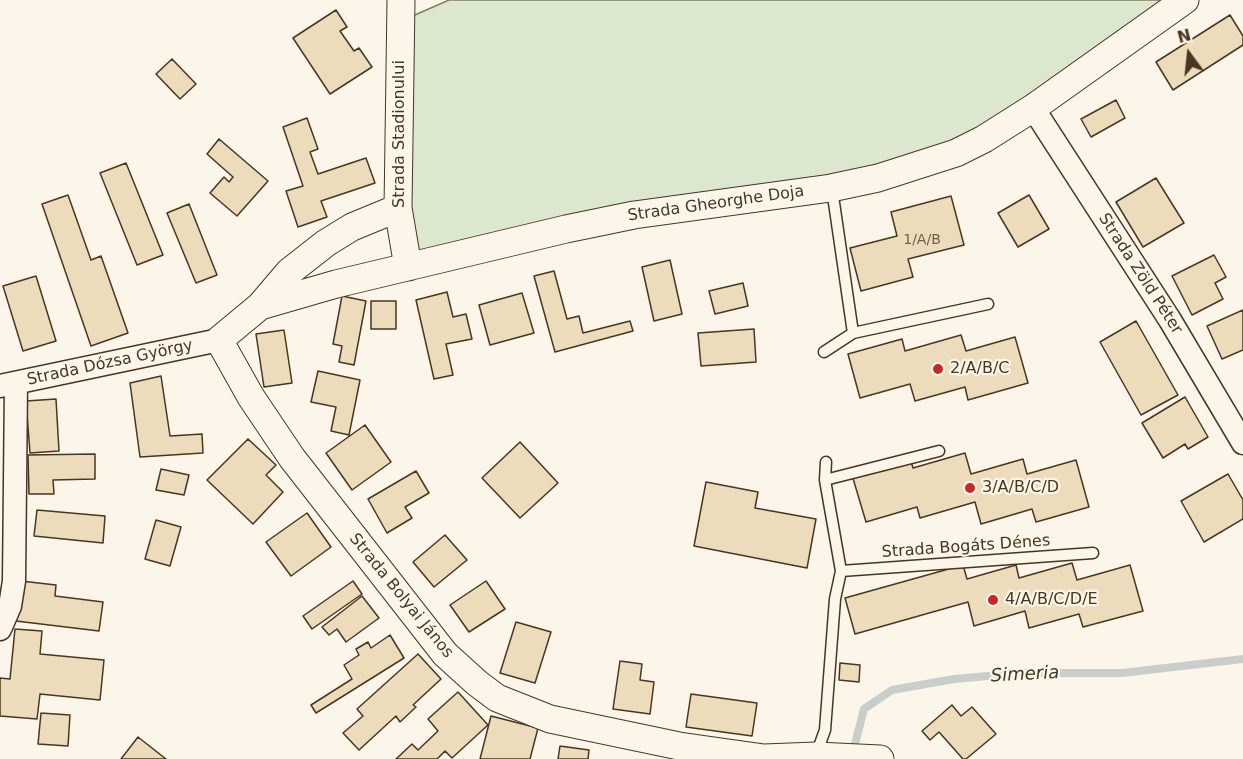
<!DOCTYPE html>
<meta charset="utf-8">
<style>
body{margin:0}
#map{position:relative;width:1243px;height:759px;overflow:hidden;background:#fbf6e9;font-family:"DejaVu Sans",sans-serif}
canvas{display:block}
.north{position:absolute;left:1159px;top:24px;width:60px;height:60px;-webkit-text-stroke:4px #fbf6e9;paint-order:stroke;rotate:345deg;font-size:16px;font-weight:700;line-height:24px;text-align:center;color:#4a3520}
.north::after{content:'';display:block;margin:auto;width:21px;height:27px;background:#4a3520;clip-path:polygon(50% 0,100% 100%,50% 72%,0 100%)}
</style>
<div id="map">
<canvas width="1243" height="759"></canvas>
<div class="north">N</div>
</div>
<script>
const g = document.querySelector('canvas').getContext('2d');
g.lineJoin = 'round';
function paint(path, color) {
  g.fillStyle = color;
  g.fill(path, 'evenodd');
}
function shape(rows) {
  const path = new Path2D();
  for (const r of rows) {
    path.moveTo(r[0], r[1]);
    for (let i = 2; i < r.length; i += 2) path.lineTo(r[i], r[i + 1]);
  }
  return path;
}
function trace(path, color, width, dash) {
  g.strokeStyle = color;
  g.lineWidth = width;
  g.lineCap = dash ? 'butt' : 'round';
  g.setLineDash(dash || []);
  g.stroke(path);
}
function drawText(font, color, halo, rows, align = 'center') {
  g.font = font + ' "DejaVu Sans",sans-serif';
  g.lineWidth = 4.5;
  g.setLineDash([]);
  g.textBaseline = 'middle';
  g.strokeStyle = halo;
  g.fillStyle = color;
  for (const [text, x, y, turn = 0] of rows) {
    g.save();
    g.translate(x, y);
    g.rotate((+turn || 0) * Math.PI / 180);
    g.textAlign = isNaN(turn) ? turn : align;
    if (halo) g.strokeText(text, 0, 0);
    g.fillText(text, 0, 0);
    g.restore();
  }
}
const green = shape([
 [449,0,1185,0,955,153,408,267,401,21,449,0]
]);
const stream = shape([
 [853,752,864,709,892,690,954,679,1021,673,1122,673,1243,659]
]);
const building = shape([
 [336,10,347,27,340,31,354,51,359,48,372,67,330,94,293,38,336,10],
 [1230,15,1243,36,1243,45,1173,90,1156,62,1230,15],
 [172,59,196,84,180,99,156,74,172,59],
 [1116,100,1125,118,1091,137,1081,119,1116,100],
 [307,118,318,149,310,152,318,174,366,158,375,183,321,201,327,217,298,227,286,191,303,186,283,127,307,118],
 [219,139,268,181,237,216,210,193,224,177,229,182,233,177,207,154,219,139],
 [126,163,163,255,137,265,100,173,126,163],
 [1156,178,1184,223,1143,247,1116,202,1156,178],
 [68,195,91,260,101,256,128,333,91,346,42,204,68,195],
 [1029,195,1049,229,1018,247,998,213,1029,195],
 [951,196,964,245,908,259,913,277,861,291,850,248,897,236,891,212,951,196],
 [189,204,217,275,196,283,167,213,189,204],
 [1214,255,1226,277,1215,283,1223,299,1192,315,1172,276,1214,255],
 [670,260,682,314,654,321,642,267,670,260],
 [554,271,567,319,579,316,583,333,630,321,633,331,555,352,534,276,554,271],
 [36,276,56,341,23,351,3,286,36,276],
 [743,283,748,306,715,314,709,291,743,283],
 [447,292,453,317,466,314,472,339,446,344,453,375,434,379,416,300,447,292],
 [522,293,534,333,490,345,479,305,522,293],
 [342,296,366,301,354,365,339,362,342,346,333,344,342,296],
 [371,301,396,301,396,329,371,329,371,301],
 [1243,310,1243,350,1222,359,1207,326,1243,310],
 [1136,321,1178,395,1141,415,1100,342,1136,321],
 [754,329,756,362,701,366,698,333,754,329],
 [284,330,292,383,264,387,256,334,284,330],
 [961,335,966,351,1015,337,1028,383,968,400,965,387,915,401,910,384,860,398,848,354,902,339,905,351,961,335],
 [318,371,360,380,349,435,331,431,336,407,311,402,318,371],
 [161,376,170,436,202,434,203,453,140,457,130,383,161,376],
 [1185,397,1208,437,1188,449,1185,444,1163,458,1142,423,1185,397],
 [56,399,59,451,30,453,26,401,56,399],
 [365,425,391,462,352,490,326,453,365,425],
 [248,439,276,465,266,475,283,492,253,524,207,480,248,439],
 [520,442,558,483,520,518,482,478,520,442],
 [965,453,971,474,1023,459,1027,474,1076,460,1089,507,1036,522,1032,509,981,524,975,502,920,518,917,507,866,522,852,475,910,458,913,468,965,453],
 [95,454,95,479,53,480,54,494,29,494,28,455,95,454],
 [161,469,189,475,184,495,156,490,161,469],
 [416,471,429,493,405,507,412,518,387,533,368,499,416,471],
 [1228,474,1243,500,1243,519,1204,542,1181,501,1228,474],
 [706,482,758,492,755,508,816,519,807,568,694,546,706,482],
 [37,510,105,516,103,543,34,536,37,510],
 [307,513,331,547,291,576,266,542,307,513],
 [156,520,181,527,170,566,145,559,156,520],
 [445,535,467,560,434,587,413,562,445,535],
 [1072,563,1077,580,1130,565,1143,611,1083,627,1079,614,1029,628,1025,611,974,626,968,602,855,634,845,598,963,565,967,579,1016,565,1019,578,1072,563],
 [21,581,56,585,55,596,103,602,99,631,16,621,21,581],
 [353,581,362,594,312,629,303,616,353,581],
 [486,581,505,609,469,632,450,605,486,581],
 [362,596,379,618,346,642,337,629,329,635,322,627,362,596],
 [516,622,551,632,535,683,500,673,516,622],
 [15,629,42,631,40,654,104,660,100,700,40,694,37,719,0,716,0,678,10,679,15,629],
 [390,635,404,658,316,713,311,705,352,679,344,665,359,655,356,649,368,642,371,648,390,635],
 [418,654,441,679,413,705,416,707,400,722,396,716,359,750,343,733,363,716,357,709,418,654],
 [620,661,642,664,640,680,654,682,650,714,613,709,620,661],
 [840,663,860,665,859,682,839,680,840,663],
 [458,692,488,725,452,758,445,751,437,759,396,759,412,744,418,750,438,731,428,719,458,692],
 [691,694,757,703,752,736,686,727,691,694],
 [952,705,961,716,972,707,996,734,966,759,963,759,939,732,930,740,922,731,952,705],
 [41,713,70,715,68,746,38,744,41,713],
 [491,716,538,728,530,759,480,759,491,716],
 [138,737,166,759,121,759,138,737],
 [560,746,589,750,588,759,558,759,560,746]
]);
const service = shape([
 [853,333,988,304],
 [824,352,853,333,832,189],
 [825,480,939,451],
 [841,571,1093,553],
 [816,755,825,730,835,599,841,571,825,480,826,462]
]);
const minor = shape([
 [1033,108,1170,320,1243,443],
 [0,386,219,340],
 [0,629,10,606,14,581,16,383]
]);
const tertiary = shape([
 [401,0,398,208,408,267],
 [260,306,289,272,326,243,352,227,398,208],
 [880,759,816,756,764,758,679,746,550,719,497,698,477,683,445,654,292,458,251,397,219,340,260,306,336,284,566,229,634,215,831,188,878,178,956,153,984,139,1033,108,1185,0]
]);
const markers = [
 [938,369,6,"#c62828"],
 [970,488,6,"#c62828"],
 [993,600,6,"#c62828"]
];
const numberNames = [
 ["1/A/B",922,240]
];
const streetNames = [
 ["Strada Stadionului",400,134,-90],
 ["Strada Gheorghe Doja",716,204,-8],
 ["Strada Zöld Péter",1140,274,57],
 ["Strada Dózsa György",110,363,-12],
 ["Strada Bogáts Dénes",966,547,-4],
 ["Strada Bolyai János",401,596,51]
];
const poiNames = [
 ["2/A/B/C",950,369],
 ["3/A/B/C/D",982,488],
 ["4/A/B/C/D/E",1005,600]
];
const waterNames = [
 ["Simeria",1025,675,-3]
];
paint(green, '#dce7d0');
trace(green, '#887966', 1.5);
trace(stream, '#c9cecd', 8);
paint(building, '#ecdcbc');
trace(building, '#4a3520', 1.5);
trace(service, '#4a3520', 13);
trace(minor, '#4a3520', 25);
trace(tertiary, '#4a3520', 29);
trace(service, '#fbf6e9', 10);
trace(minor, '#fbf6e9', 22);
trace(tertiary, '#fbf6e9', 27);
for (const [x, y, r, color] of markers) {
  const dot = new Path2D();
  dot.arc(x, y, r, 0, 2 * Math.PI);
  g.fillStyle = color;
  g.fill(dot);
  trace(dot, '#fbf6e9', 2);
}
drawText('14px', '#725f47', null, numberNames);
drawText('16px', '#4a3520', '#fbf6e9', streetNames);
drawText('16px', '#4a3520', '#fbf6e9', poiNames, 'left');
drawText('italic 18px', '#4a3520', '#fbf6e9', waterNames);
</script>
